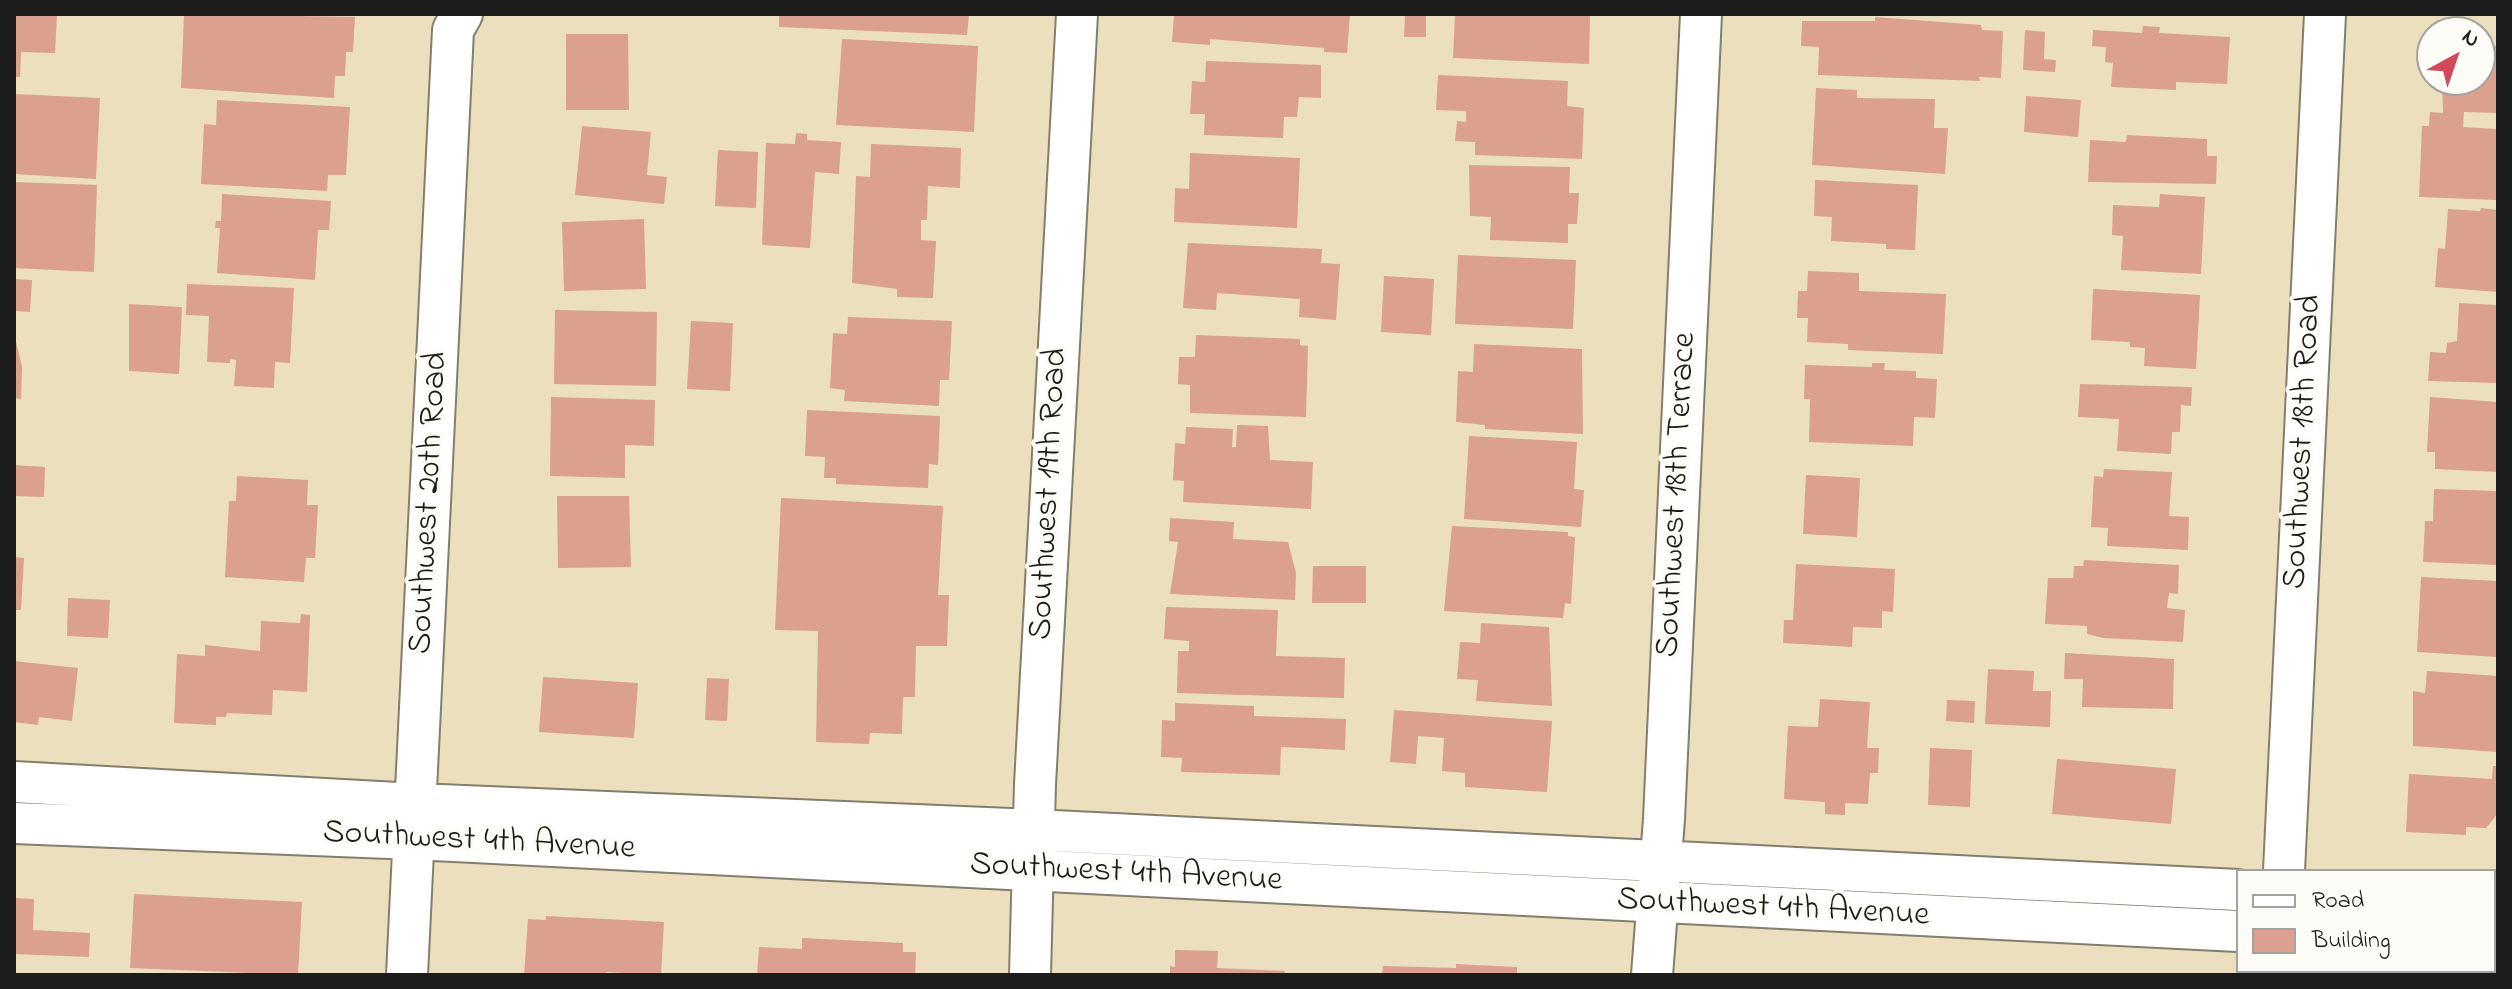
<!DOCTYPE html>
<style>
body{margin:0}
#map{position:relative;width:2512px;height:989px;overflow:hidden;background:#ecdfbd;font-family:"Indie Flower",sans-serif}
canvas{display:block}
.frame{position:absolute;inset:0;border:16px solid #1c1c1c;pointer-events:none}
.legend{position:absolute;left:2236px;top:869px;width:260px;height:104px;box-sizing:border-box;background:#fdfcf7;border:2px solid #a3a29f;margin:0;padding:10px 14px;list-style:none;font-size:24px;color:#1c1c1c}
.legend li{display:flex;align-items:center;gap:16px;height:40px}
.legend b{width:40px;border:2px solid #a3a29f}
.north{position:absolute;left:2416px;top:16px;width:80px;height:80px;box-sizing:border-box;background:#fdfcf7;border:2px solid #a3a29f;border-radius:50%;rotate:40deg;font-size:22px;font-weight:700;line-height:32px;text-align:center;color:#1c1c1c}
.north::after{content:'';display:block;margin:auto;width:28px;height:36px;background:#d1495b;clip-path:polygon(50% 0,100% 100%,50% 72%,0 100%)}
</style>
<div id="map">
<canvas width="2512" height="989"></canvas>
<div class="frame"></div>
<ul class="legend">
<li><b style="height:10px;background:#fff"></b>Road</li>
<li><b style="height:22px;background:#dca08e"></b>Building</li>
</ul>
<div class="north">N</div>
</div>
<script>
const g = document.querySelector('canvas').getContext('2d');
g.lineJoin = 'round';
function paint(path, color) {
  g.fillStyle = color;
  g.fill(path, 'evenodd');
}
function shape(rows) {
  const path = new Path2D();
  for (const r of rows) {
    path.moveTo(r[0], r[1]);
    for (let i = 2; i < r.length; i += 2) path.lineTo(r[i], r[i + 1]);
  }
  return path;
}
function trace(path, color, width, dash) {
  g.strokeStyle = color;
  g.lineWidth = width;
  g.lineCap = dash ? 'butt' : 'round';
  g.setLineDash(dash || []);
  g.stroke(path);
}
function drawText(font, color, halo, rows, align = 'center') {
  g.font = font + ' "Indie Flower",sans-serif';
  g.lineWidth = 8;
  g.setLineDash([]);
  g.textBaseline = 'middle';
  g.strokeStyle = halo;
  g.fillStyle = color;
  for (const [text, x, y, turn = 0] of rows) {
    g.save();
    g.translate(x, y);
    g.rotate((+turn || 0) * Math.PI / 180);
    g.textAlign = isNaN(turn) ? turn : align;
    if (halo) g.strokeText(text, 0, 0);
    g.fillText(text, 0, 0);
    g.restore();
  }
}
const building = shape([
 [14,14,57,15,55,53,21,52,20,77,14,77],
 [184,14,355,17,353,52,346,52,345,76,335,76,334,98,181,88],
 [779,14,969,14,967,35,779,27],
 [1174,14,1350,14,1347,53,1324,52,1324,48,1210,39,1210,45,1172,42],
 [1405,14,1426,14,1426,37,1404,37],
 [1455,14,1590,14,1589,64,1453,58],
 [1875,17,1981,25,1982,30,2003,31,2001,78,1979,77,1980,81,1818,75,1819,47,1801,46,1802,21,1875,21],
 [2143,26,2160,27,2159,33,2230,37,2227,84,2176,82,2176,90,2111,87,2113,63,2105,62,2106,47,2092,46,2093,30,2142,33],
 [2025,30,2045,32,2044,59,2056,60,2055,72,2023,70],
 [566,34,628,34,629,110,566,110],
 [842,39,978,46,974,132,836,125],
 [2480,46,2497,46,2498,113,2464,112,2463,127,2498,129,2498,200,2419,197,2422,126,2429,126,2430,112,2443,113,2442,80,2480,80],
 [1206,61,1321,65,1321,98,1299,97,1297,117,1284,117,1283,138,1204,135,1205,114,1190,114,1192,81,1205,82],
 [1438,75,1568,81,1567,106,1584,108,1582,159,1475,155,1475,142,1455,141,1457,121,1466,122,1466,111,1436,110],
 [1816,88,1857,90,1857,98,1935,99,1934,128,1948,128,1945,174,1812,165],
 [14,94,100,98,96,179,14,174],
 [2026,96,2081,100,2078,137,2024,132],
 [217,100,350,107,346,175,328,175,327,191,201,184,204,124,216,125],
 [582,126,651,132,647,175,667,177,664,204,575,195],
 [796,133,807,134,807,140,841,142,839,174,815,172,810,248,762,245,766,143,795,144],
 [2127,135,2207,139,2207,156,2217,156,2216,184,2088,182,2090,140,2126,142],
 [871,144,961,148,960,188,928,186,927,220,921,220,921,240,936,241,933,298,897,297,897,289,852,283,856,176,870,177],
 [718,150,758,152,756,208,715,206],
 [1190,153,1300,158,1297,228,1174,222,1175,188,1189,189],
 [1469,165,1570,167,1569,193,1579,193,1577,224,1568,224,1568,243,1490,240,1491,217,1470,216],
 [1815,180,1918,185,1915,250,1886,249,1886,244,1831,241,1832,217,1814,216],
 [14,182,97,185,94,272,14,268],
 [222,194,331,201,329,230,318,230,315,280,217,273,220,228,215,228,216,221,221,221],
 [2160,194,2205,197,2201,274,2121,270,2123,236,2112,235,2113,205,2159,207],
 [2481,208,2498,210,2498,292,2435,287,2438,248,2445,249,2448,209,2480,211],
 [644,219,646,289,564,291,562,222],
 [1188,243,1322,249,1321,263,1340,264,1336,320,1299,317,1300,299,1217,293,1216,310,1183,308],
 [1458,255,1576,260,1573,329,1455,324],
 [1808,271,1859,273,1859,291,1946,294,1943,354,1848,350,1848,344,1807,342,1808,318,1797,318,1798,291,1807,291],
 [1384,276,1434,279,1431,335,1381,332],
 [14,279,32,280,30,312,14,311],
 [187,284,294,288,290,363,275,362,274,388,234,386,236,360,230,359,230,363,207,362,209,316,186,315],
 [2093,289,2200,295,2196,369,2144,366,2145,348,2130,347,2130,342,2091,340],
 [2459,303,2498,305,2498,383,2428,381,2430,352,2446,353,2447,343,2457,341],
 [129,304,182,307,179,374,129,371],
 [555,310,657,312,656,386,554,384],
 [848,317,952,321,949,380,940,380,939,406,844,401,845,390,830,388,833,333,847,334],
 [691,321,733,323,730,391,687,389],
 [1196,335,1300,339,1300,345,1308,346,1306,417,1190,413,1190,385,1178,384,1179,357,1195,357],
 [15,337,22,367,21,399,14,398],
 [1474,344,1582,349,1583,434,1485,429,1485,425,1456,422,1458,371,1473,372],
 [1872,363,1885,363,1884,370,1916,371,1916,378,1937,379,1935,418,1914,417,1913,446,1809,442,1810,399,1804,399,1805,365,1872,367],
 [2080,384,2192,387,2191,406,2181,405,2180,432,2172,432,2171,454,2117,451,2119,419,2078,417],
 [551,397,655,400,654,446,625,445,625,478,550,476],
 [2430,397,2498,402,2498,472,2435,469,2435,452,2427,452],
 [807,410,940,416,938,465,929,464,928,488,836,484,836,478,824,478,825,457,805,456],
 [1237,425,1268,426,1270,460,1313,462,1311,509,1183,502,1184,481,1173,480,1175,443,1185,444,1186,427,1233,429,1232,447,1236,447],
 [1469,436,1577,442,1574,489,1584,490,1581,527,1464,519],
 [14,465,45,467,44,497,14,496],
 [2104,469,2172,472,2169,516,2189,517,2188,550,2107,546,2108,528,2091,527,2094,476,2103,477],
 [1806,475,1860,478,1857,537,1803,534],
 [237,476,308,480,307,505,318,505,315,558,306,558,304,582,225,577,229,501,236,501],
 [2434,489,2498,491,2497,565,2423,562,2425,521,2433,521],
 [557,496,629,496,631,567,558,568],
 [781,498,943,506,938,595,949,595,947,646,916,646,915,697,903,697,902,734,870,733,869,744,816,742,818,631,775,630],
 [1170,518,1234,522,1233,539,1288,542,1296,573,1295,600,1170,594,1178,542,1169,541],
 [1452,526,1568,532,1568,536,1575,537,1571,604,1565,603,1563,618,1444,611],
 [14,557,24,558,21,610,14,610],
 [2084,560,2179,565,2178,594,2169,593,2167,608,2185,610,2183,642,2103,638,2087,634,2087,626,2045,624,2048,578,2073,578,2074,566,2083,566],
 [1796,564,1895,569,1893,612,1882,611,1882,628,1853,627,1852,647,1783,643,1784,620,1793,620],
 [1313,566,1366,566,1366,603,1312,603],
 [2421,577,2498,581,2498,657,2417,652],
 [68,598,110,600,108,638,67,636],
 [1166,607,1278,610,1276,656,1345,658,1344,698,1177,693,1178,651,1189,651,1189,641,1164,639],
 [301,614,310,615,307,692,273,690,272,715,227,713,226,717,216,717,216,725,174,723,177,654,205,656,205,645,260,651,261,621,300,623],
 [1481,623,1549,627,1552,706,1476,701,1478,680,1457,679,1460,642,1480,643],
 [2065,653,2174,659,2173,709,2082,707,2083,679,2064,679],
 [14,661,78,668,72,721,39,717,38,725,14,722],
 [1988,669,2034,671,2033,691,2051,691,2050,727,1985,724],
 [2427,671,2498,676,2498,752,2413,746,2413,691,2425,693],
 [543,677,638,683,634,738,539,732],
 [707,678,729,679,727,721,705,720],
 [1820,699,1870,702,1867,748,1879,748,1878,773,1870,773,1868,804,1845,803,1845,815,1825,814,1825,802,1784,799,1788,726,1818,727],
 [1947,700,1975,701,1974,723,1946,721],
 [1175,703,1254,706,1254,716,1346,719,1345,750,1281,747,1280,775,1181,772,1182,758,1161,757,1162,720,1175,721],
 [1394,710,1552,721,1547,792,1465,787,1465,773,1442,771,1444,738,1418,736,1416,764,1390,762],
 [1930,748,1972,750,1970,807,1928,805],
 [2057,759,2176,769,2171,824,2052,814],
 [2493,766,2498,766,2498,813,2486,828,2466,827,2466,835,2406,832,2409,774,2492,779],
 [134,894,302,902,298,975,130,968],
 [14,898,34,899,33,930,90,933,89,957,14,954],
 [546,916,664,922,661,975,607,972,606,975,524,975,528,919,546,920],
 [802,938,903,943,903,952,916,952,915,975,757,975,759,947,802,949],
 [1175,950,1218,951,1217,968,1285,971,1284,975,1170,975,1170,966,1175,967],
 [1456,964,1517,967,1517,975,1382,975,1383,966,1456,968]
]);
const street = shape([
 [14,782,416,804,1034,830,2238,890],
 [14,823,414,839,2238,931],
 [2284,871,2325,14],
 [2494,902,2498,903],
 [2494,945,2498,945],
 [407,975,453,30,462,14],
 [1030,975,1035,784,1077,14],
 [1652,975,1664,819,1701,14],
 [2280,975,2280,971]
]);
const streetNames = [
 ["Southwest 18th Road",2305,442,-87],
 ["Southwest 19th Road",1051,494,-87],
 ["Southwest 18th Terrace",1679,495,-87],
 ["Southwest 20th Road",431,503,-87],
 ["Southwest 4th Avenue",479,843,3],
 ["Southwest 4th Avenue",1126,875,3],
 ["Southwest 4th Avenue",1773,910,3]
];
paint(building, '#dca08e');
trace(street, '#847e6c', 44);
trace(street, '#fff', 40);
drawText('34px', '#1c1c1c', '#fdfcf7', streetNames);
</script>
